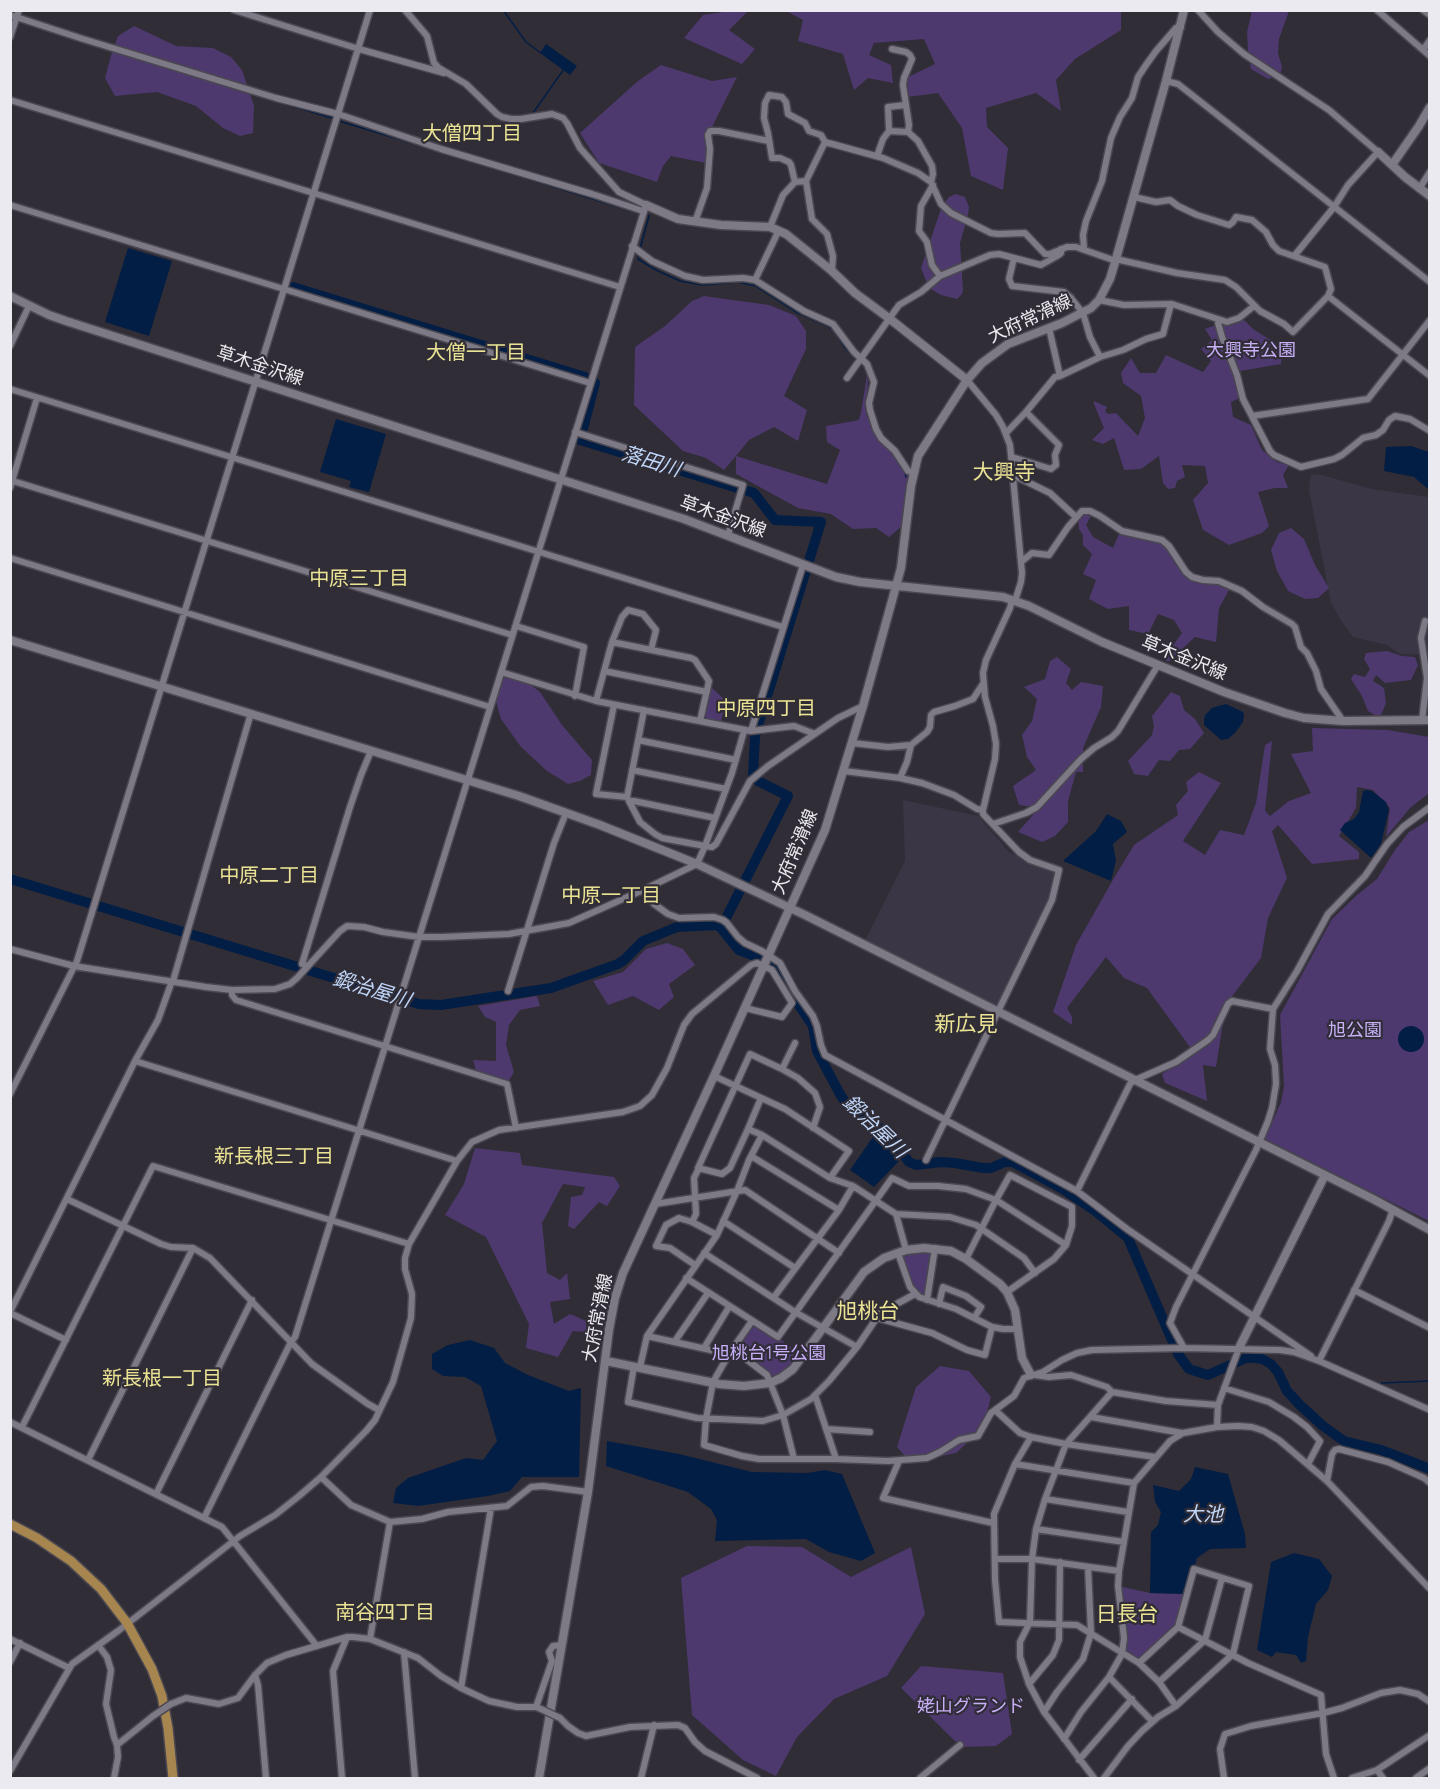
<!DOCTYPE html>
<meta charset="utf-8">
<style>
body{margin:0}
#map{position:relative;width:1440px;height:1789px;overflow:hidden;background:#302d37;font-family:Quicksand,sans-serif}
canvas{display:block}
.frame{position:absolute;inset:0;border:12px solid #eceaf1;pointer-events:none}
</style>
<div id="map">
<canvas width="1440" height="1789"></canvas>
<div class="frame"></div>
</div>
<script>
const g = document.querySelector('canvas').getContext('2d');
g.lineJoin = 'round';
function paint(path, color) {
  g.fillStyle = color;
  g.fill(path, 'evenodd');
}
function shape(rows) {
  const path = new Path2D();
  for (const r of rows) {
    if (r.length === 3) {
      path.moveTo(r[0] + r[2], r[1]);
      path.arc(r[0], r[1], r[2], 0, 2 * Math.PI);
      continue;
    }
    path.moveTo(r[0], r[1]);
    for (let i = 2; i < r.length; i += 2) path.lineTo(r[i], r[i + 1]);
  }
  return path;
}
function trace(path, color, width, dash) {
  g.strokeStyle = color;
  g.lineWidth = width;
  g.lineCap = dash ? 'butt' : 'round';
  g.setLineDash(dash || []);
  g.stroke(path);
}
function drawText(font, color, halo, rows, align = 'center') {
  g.font = font + ' Quicksand,"Noto Sans JP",sans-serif';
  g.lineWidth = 4.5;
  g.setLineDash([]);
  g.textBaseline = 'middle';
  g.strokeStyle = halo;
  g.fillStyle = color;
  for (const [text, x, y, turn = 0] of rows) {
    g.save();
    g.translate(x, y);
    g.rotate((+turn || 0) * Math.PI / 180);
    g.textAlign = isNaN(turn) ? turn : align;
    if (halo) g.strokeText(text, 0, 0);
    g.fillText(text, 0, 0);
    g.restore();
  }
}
const built = shape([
 [1311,474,1322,475,1371,489,1429,497,1429,655,1400,654,1387,645,1353,637,1340,619,1331,602,1309,490],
 [903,800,978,816,1009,852,1041,867,1055,871,1056,874,1050,899,997,1012,863,945,905,861]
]);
const green = shape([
 [730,11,748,11,729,30,755,49,742,64,684,38,703,15],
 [786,11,1121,11,1121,30,1075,59,1056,80,1061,111,1036,93,986,108,987,127,1008,148,1003,190,971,176,962,128,938,93,907,97,908,77,935,64,924,39,874,43,869,55,891,65,893,83,868,78,854,90,843,54,798,41,803,20],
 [1252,11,1289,11,1279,39,1278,53,1282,67,1280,75,1268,79,1251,69,1248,52,1247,32],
 [134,26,176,46,213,48,231,57,242,70,254,106,253,133,240,136,223,128,196,106,157,92,115,96,105,78,112,52,118,36],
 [661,65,712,81,737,77,708,135,706,163,671,156,663,166,657,182,599,163,580,133,638,81],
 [956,194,965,197,969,207,968,215,960,243,963,290,962,294,957,299,941,295,929,288,921,268,942,206,949,197],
 [704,296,769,305,796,316,806,331,806,349,784,396,807,410,798,441,774,427,749,440,736,456,827,484,840,450,827,442,826,426,859,420,861,412,867,375,868,382,866,413,875,434,883,445,896,456,909,475,906,488,901,527,889,537,876,528,853,529,831,514,798,508,736,474,736,456,724,470,706,458,683,451,634,405,635,347,665,326,692,301],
 [1243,319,1253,329,1283,348,1281,364,1240,371,1223,341,1240,398,1231,402,1233,417,1251,425,1262,450,1277,462,1289,465,1283,475,1288,488,1275,488,1258,492,1269,526,1262,533,1229,545,1203,530,1193,500,1208,483,1205,466,1182,465,1185,477,1177,481,1175,488,1168,489,1163,483,1159,456,1141,469,1124,470,1114,438,1103,444,1092,440,1104,428,1094,404,1094,401,1107,407,1105,411,1108,414,1116,413,1138,436,1145,418,1141,396,1123,383,1121,373,1131,358,1140,373,1156,373,1166,355,1203,372,1211,361,1201,349,1212,340,1205,329,1219,324],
 [1083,514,1091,516,1086,525,1093,537,1113,548,1119,534,1151,539,1165,545,1183,574,1197,583,1218,585,1229,590,1219,608,1216,642,1195,637,1168,662,1164,658,1182,633,1174,620,1158,614,1148,634,1129,630,1129,606,1108,609,1089,599,1096,580,1083,574,1092,554,1083,545,1083,535,1079,529,1078,519],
 [1291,528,1304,539,1315,565,1329,588,1318,598,1305,599,1288,591,1277,571,1271,550,1279,533],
 [1387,651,1402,656,1415,657,1418,665,1411,680,1385,683,1376,675,1373,681,1384,688,1386,703,1381,715,1376,716,1368,711,1362,696,1351,679,1354,674,1365,677,1370,669,1364,659,1366,653],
 [1057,657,1071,669,1066,683,1072,690,1081,682,1103,686,1101,707,1083,748,1083,772,1076,772,1068,801,1068,822,1055,836,1042,842,1018,832,1039,808,1019,805,1013,786,1036,770,1027,757,1022,735,1032,721,1037,699,1024,687,1045,679,1050,661],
 [506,674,522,678,540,692,562,725,592,760,591,775,580,781,568,784,547,771,521,747,501,719,495,698,497,680],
 [711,687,725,700,721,723,707,720,705,716],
 [1171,692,1180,696,1184,710,1195,719,1204,733,1190,749,1179,750,1170,761,1159,760,1148,776,1134,774,1128,761,1152,735,1154,726,1152,716],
 [1312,728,1388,730,1429,737,1429,793,1410,808,1386,837,1390,808,1373,790,1357,787,1356,808,1339,836,1359,852,1359,859,1312,864,1278,825,1272,831,1287,878,1268,918,1261,958,1233,995,1223,1023,1216,1067,1203,1065,1207,1101,1165,1083,1162,1074,1195,1054,1147,988,1124,978,1106,957,1067,1008,1072,1017,1072,1025,1053,1012,1076,945,1114,878,1134,845,1178,815,1176,805,1188,791,1186,782,1199,772,1221,783,1183,841,1205,855,1220,830,1244,835,1256,803,1265,745,1272,741,1265,811,1270,816,1289,801,1311,793,1291,754,1313,751],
 [1429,820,1429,1221,1265,1139,1281,1102,1284,1086,1280,1015,1332,919,1357,895,1377,879,1395,850,1409,832],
 [667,943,683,949,695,965,669,984,674,997,659,1010,633,996,608,1005,593,981,623,972,646,949],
 [537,996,540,1006,520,1010,509,1025,506,1045,514,1072,508,1082,476,1071,473,1060,496,1061,496,1022,485,1017,478,1006],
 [475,1148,520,1153,522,1165,614,1177,620,1186,607,1206,599,1202,574,1229,568,1226,571,1197,582,1195,585,1187,563,1184,542,1223,547,1273,560,1280,567,1273,570,1299,550,1302,554,1324,570,1314,586,1321,586,1332,573,1331,558,1357,526,1348,529,1324,486,1237,445,1215,464,1184],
 [935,1248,927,1300,915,1294,900,1260,904,1255],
 [752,1321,778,1337,803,1357,770,1383,767,1375,733,1349],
 [940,1366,969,1371,991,1397,983,1428,956,1453,910,1462,897,1447,916,1387],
 [747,1546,802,1547,851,1577,911,1547,925,1614,887,1676,834,1699,797,1737,776,1776,743,1760,692,1715,681,1578],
 [1118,1586,1150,1593,1186,1594,1178,1627,1139,1663,1122,1654],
 [921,1666,1003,1673,1012,1734,996,1746,961,1747,901,1688]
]);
const water = shape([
 [546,44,577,66,570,75,540,53],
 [128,248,172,261,149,336,105,322],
 [336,419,386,434,369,492,349,487,351,481,320,472],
 [1411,446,1429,452,1429,490,1414,477,1384,471,1386,447],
 [1226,704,1243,712,1244,714,1243,722,1235,733,1228,739,1221,740,1204,725,1204,720,1205,715,1212,708],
 [1367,790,1372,791,1386,802,1389,810,1381,844,1371,858,1340,830,1345,823,1354,819,1359,812,1363,791],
 [1107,814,1121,821,1127,832,1113,844,1116,861,1111,881,1063,861,1096,831],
 [1411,1039,13],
 [875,1134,882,1140,899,1161,874,1187,850,1170],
 [470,1340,494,1348,505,1363,528,1375,569,1391,581,1388,579,1477,522,1477,510,1491,488,1496,418,1506,393,1503,396,1488,408,1478,466,1458,483,1460,497,1441,481,1386,465,1377,443,1376,432,1369,432,1354,448,1345],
 [607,1441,679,1454,752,1472,807,1473,825,1470,842,1474,875,1553,861,1561,829,1552,806,1539,715,1541,717,1520,711,1509,688,1492,606,1466],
 [1195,1467,1228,1474,1245,1534,1246,1548,1210,1549,1197,1558,1186,1594,1150,1593,1151,1532,1158,1525,1161,1512,1155,1502,1153,1485,1179,1491,1191,1479],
 [1294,1553,1319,1559,1332,1576,1328,1590,1316,1604,1308,1637,1306,1661,1301,1663,1296,1655,1276,1652,1272,1657,1257,1650,1271,1562]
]);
const stream = shape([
 [503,10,526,42,541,53],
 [18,21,59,34],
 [204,79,269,99],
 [276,101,335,119],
 [533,113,564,69],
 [339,121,438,151],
 [465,159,641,214],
 [640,249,649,216,646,215],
 [639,254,638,259,656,270,680,281,703,285,738,282,756,286,798,313,828,326,835,332,845,348,856,359],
 [879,440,895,455],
 [904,469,906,477],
 [1381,1383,1430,1381]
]);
const river = shape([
 [293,287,585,377,595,383,580,440,754,493,775,520,821,522,759,722,755,737,753,774],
 [10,879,419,1004,441,1005,551,988,618,964,624,960,643,941,677,927,717,925,721,928,739,950,763,959,778,969,794,998,813,1026,817,1051,841,1096,847,1104,876,1125,892,1140,909,1162,916,1165,941,1162,955,1163,983,1168,991,1168,1005,1162,1013,1162,1063,1189,1094,1210,1128,1238,1178,1354,1189,1369,1208,1375,1246,1358,1256,1358,1262,1359,1271,1364,1278,1372,1287,1391,1300,1405,1323,1426,1344,1441,1381,1450,1430,1469],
 [721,928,788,796,758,781]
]);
const street = shape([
 [234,10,359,49,444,73],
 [1198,10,1218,32,1244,54,1329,110,1378,152,1348,185,1334,207,1295,255],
 [1377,10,1430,56],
 [1423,10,1430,15],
 [10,15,80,38,276,98,338,114,441,149,592,194,643,211],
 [10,37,19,10],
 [892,49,906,52,910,55,912,59,904,78,903,85,909,125,908,132,918,141,932,166,933,174,931,182],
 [1423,50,1430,40],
 [1166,81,1178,84,1430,282],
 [10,100,620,287],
 [905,105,888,107,889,131,908,132],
 [877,156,883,139,889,131],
 [806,181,812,219,827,234,833,256,832,271],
 [795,182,791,165,789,162,780,158,772,158,768,133,764,118,765,103,769,95,782,97,786,102,788,114,805,123,809,131,821,135,825,142],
 [933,185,921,206,919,231,927,242,932,265,940,276],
 [1419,189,1430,172],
 [10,205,590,383],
 [695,222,707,188,710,149,708,135,710,131,719,131,769,141],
 [770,227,783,195,795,182,806,181,825,142,883,158,918,173,931,182,941,204,951,213,991,233,998,234,1025,233,1045,254,1050,254,1067,247,1076,247,1116,261],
 [632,246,652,261,685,276,703,280,743,278,755,280,779,230],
 [1084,249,1083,235,1086,221,1102,181,1111,138,1120,117,1132,98,1138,77,1146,65,1156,51,1176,28,1181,27],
 [1014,258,1009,279,1012,286,1064,292,1071,298,1083,313,1090,337,1100,357,1060,376],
 [1116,259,1177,273,1225,280,1236,287,1260,311,1284,324,1293,332,1328,296,1331,289,1325,267,1279,251,1273,245,1266,232,1252,220,1236,217,1233,222,1229,225,1197,215,1178,206,1170,200,1156,202,1134,197],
 [755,280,804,311,833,324,854,352,867,364,874,382,869,403,870,410,876,429,881,438,895,451,908,471,914,473],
 [1328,296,1430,376],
 [1099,300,1124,305,1172,304,1227,322,1239,318,1254,306],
 [1219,320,1218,323,1222,337,1237,375,1243,399,1270,451,1274,455,1301,467,1334,459,1342,455,1363,438,1376,435,1383,430,1389,420,1395,416,1410,419,1430,431],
 [10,346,29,306],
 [1100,357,1123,350,1146,339,1163,334,1171,304],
 [847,378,899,305,921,292,940,276,990,255,999,254,1041,265,1057,256,1061,253,1061,249],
 [967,380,996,415,1003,427,1010,445,1022,573,1021,582,1015,601],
 [10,389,783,627],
 [1026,412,1055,377,1060,376,1049,328],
 [1252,416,1368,399,1430,320],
 [575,432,743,485,728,535],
 [1006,433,1026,412,1059,445,1055,455,1056,465,1051,469,1012,457],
 [1013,475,1050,493,1076,517],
 [13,481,512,635],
 [10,488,37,398],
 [10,558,490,707],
 [1021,562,1032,553,1049,555,1068,527,1082,511,1090,511,1100,516,1122,531,1162,540,1169,546,1186,572,1192,577,1203,580,1219,581,1242,591,1263,607,1292,624,1295,627,1301,647,1307,653,1316,671,1321,689,1343,721],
 [516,626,584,647,575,696],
 [612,642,622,617,628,610,643,614,656,630,651,650],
 [604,671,707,692],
 [501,672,596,701,751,731,803,565],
 [596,701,612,642,691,658,695,660,709,681,700,721],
 [614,705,596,794,627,797,629,801,634,801,715,818],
 [1422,721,1427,678,1421,638,1425,621],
 [751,731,794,726,815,734],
 [638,740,736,760],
 [852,743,888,747,911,745],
 [632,770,726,789],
 [844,771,900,778,922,783,954,795,977,809,983,810],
 [900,778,907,762,911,745,927,732,930,727,931,715,934,712,955,706,973,699,983,684],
 [627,797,644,710],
 [629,801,640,822,655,834,662,838,705,846,732,773,744,731],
 [993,824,1026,813,1037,807,1081,759,1094,748,1112,737,1118,731,1158,665],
 [643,890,654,904,668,914,679,918,714,917,723,920,727,923,738,937,745,943,762,951,780,963,795,991,813,1016,817,1026,821,1045,825,1055,1077,1191,1127,1229,1311,1356],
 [10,949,74,966,206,987,232,990,275,989,290,984,297,978,340,931,347,926,364,927,383,932,419,937,443,937,509,934,569,923,643,890,697,864,705,846,712,847,716,844,750,781,768,766,838,718,863,706],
 [308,966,302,964,350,807,361,775,371,751],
 [173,981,251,713],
 [232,990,232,995,236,1000,507,1084,516,1128],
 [508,991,554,843,566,813],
 [795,1043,782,1069,798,1078,815,1093,820,1107,813,1128],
 [135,1061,457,1161],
 [714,1076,785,1109,849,1151,830,1178],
 [10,1094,77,961,370,10],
 [748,1129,761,1098],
 [762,1135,748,1129,730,1168,722,1174,698,1168,750,1054,782,1069],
 [751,1156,839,1210],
 [926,1160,1052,900,1059,870,1030,860,1019,852,983,814,983,810,995,759,996,744,993,726,985,697,983,673,986,660,1010,608,1012,600],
 [1077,1191,1130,1084,1135,1080,1176,1062,1208,1040,1213,1035,1228,1004,1232,1001,1273,1009],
 [67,1199,161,1244,171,1247,193,1248,210,1258,312,1364,368,1404,379,1410],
 [655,1204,745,1190,839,1253],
 [896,1214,906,1250],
 [723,1221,795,1268],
 [692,1222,717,1235],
 [898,1253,910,1287,919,1297,956,1309,992,1327,1003,1329,1018,1329],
 [695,1265,670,1248,656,1246,666,1225,679,1218,692,1222,696,1214,694,1178,698,1170],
 [686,1278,778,1337,892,1178,909,1186,938,1186,966,1189,996,1200,966,1259],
 [1354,1290,1430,1328],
 [1007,1292,1054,1259,1066,1245,1072,1226,1072,1207,1010,1175,996,1200,1066,1245],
 [774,1297,839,1210,853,1186],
 [927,1300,935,1248],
 [939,1304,943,1287,966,1296,981,1307,974,1318],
 [10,1312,135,1061,158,1020,172,981],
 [10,1313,66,1340],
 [877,1318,932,1333,967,1350,985,1355,992,1327],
 [752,1321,729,1354,713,1382,706,1419,704,1445,742,1456,759,1459,836,1459,888,1461,927,1458,940,1452,959,1440,978,1436,991,1413,1014,1396,1024,1378,1043,1372,1062,1360,1077,1353,1092,1350,1184,1348,1280,1350,1294,1352,1319,1361,1430,1410],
 [647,1336,729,1354],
 [675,1341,708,1293],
 [857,1347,880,1313,915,1294],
 [704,1348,729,1307],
 [1184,1348,1170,1323,1176,1307,1256,1150,1268,1121,1272,1108,1276,1084,1275,1065,1270,1049,1273,1009,1297,971,1328,914,1365,876,1387,844,1403,827,1430,807],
 [733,1349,767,1375,783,1415,794,1459],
 [1319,1361,1389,1221,1393,1209],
 [634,1366,628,1402,697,1418,763,1421,783,1415,811,1399,829,1381,857,1347,795,1312,704,1253],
 [640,1367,647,1336,717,1235,737,1191,749,1160,762,1135,830,1178,853,1186,896,1214,950,1217,976,1225,1024,1258,1035,1273],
 [1035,1375,1049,1377,1071,1375,1107,1387,1112,1392],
 [1224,1388,1269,1402,1294,1417,1307,1427,1320,1441,1308,1464],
 [815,1395,836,1459],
 [995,1410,1020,1433,1031,1437,1066,1444,1155,1457],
 [1091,1417,1182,1433],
 [10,1422,222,1527,317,1646],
 [22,1427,153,1166,409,1244],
 [1217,1427,1218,1405,1239,1348],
 [826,1429,870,1432],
 [1031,1437,1015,1464,994,1514,995,1580,999,1622,1077,1625,1139,1663,1159,1682,1176,1706],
 [88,1460,193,1248],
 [899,1461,883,1498,993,1523],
 [1015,1464,1134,1483],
 [321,1477,351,1505,390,1522,422,1519,448,1512,507,1506,531,1487,543,1486,588,1492],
 [1327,1481,1332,1454,1335,1450,1339,1449,1388,1462,1424,1478,1430,1483],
 [156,1494,252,1300],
 [1045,1499,1128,1512],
 [204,1518,291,1342,295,1337,646,205,619,192,580,148,567,123,563,118,552,114,521,119,511,119,502,117,497,114,466,84,439,68,434,63,427,36,405,10],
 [1036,1529,1124,1542],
 [995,1559,1032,1559,1119,1571],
 [1178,1627,1248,1663,1321,1695,1326,1754,1334,1778],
 [10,1639,69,1668],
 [370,1639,390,1522],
 [98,1645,107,1657,111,1670,106,1704,114,1737,117,1745,118,1757,114,1778],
 [404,1652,415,1778],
 [10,1662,20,1643],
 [255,1675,258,1685,266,1778],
 [1109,1677,1152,1721],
 [1159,1682,1205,1640,1222,1578],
 [1029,1684,1053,1655,1059,1640,1060,1562],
 [461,1688,491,1508],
 [171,1704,186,1698,219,1704,238,1698,255,1675,267,1663,286,1655,347,1637,353,1637,370,1639,418,1658,441,1676,461,1688,489,1701,517,1707,536,1707,541,1709],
 [536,1707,552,1661,549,1652,553,1646,562,1645],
 [1044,1712,1057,1692,1083,1659,1091,1633,1088,1567],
 [560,1718,568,1726,578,1733,586,1736,630,1727,678,1725,685,1728,695,1742,705,1751,757,1778],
 [1064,1739,1081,1712,1109,1677,1122,1654,1124,1638,1118,1586,1119,1571,1134,1483,1170,1441,1183,1433,1217,1427,1238,1426,1252,1427,1264,1431,1279,1440,1327,1481,1430,1589],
 [117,1745,153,1716],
 [1079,1760,1132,1699],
 [1377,1770,1383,1778],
 [10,1771,72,1664,118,1631,240,1536,275,1515,299,1496,321,1477,366,1431,375,1420,393,1382,411,1318,412,1294,405,1269,405,1258,409,1244,457,1161,472,1142,499,1130,623,1112,640,1106,652,1095,667,1068,684,1025,692,1014,751,965,757,963,772,970,792,1003,782,1017,745,1008],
 [342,1778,333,1671,347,1637],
 [641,1778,654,1725],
 [920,1778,960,1745],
 [1094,1778,1044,1712,1029,1684,1020,1657,1020,1642,1030,1622,1032,1559,1036,1529,1045,1499,1066,1444,1112,1392,1166,1401,1218,1405],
 [1104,1778,1128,1746,1142,1731,1158,1717,1176,1706,1233,1654,1249,1586,1194,1569,1178,1627,1139,1663],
 [1224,1778,1220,1749,1225,1734,1251,1726,1323,1713,1342,1708,1381,1693,1400,1690,1418,1694,1430,1702],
 [1352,1778,1377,1770,1430,1735],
 [1416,1778,1430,1768]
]);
const secondary = shape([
 [1378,152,1405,177,1430,196],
 [1392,165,1419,126,1430,107],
 [646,205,678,219,721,225,770,227,786,234,832,271,855,293,890,319,967,380],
 [10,296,49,315,66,321,684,519,836,577,860,582,1003,597,1029,606,1102,642,1224,692,1285,713,1304,718,1343,721,1430,720],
 [10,640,519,796,600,825,697,864,805,915,1373,1199,1430,1230],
 [1239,1348,1325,1175],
 [606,1361,719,1384,744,1386,770,1383,781,1378,793,1369,864,1272,884,1258,906,1250,924,1248,951,1251,966,1259,1000,1284,1007,1292,1015,1310,1022,1358,1031,1375],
 [539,1778,588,1492,609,1330,615,1298,623,1273,714,1076,825,830,863,706,901,568,911,486,918,456,967,380,982,363,1008,344,1062,323,1091,308,1099,300,1110,279,1116,259,1166,81,1184,10]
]);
const primary = shape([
 [10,1524,37,1538,71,1561,101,1589,127,1623,152,1669,162,1696,168,1728,173,1778]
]);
const streetBridge = shape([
 [541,1709,560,1718],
 [153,1716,171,1704]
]);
const streetNames = [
 ["大府常滑線",1030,319,-25],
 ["草木金沢線",260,366,18],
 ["草木金沢線",723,517,20],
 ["草木金沢線",1184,658,22],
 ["大府常滑線",795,852,-67],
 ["大府常滑線",598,1318,-79]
];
const parkNames = [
 ["大興寺公園",1251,351],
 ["旭公園",1355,1031],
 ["旭桃台1号公園",769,1354],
 ["姥山グランド",971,1707]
];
const neighbourhoodNames = [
 ["大僧四丁目",472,134],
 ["大僧一丁目",476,353],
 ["中原三丁目",359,579],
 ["中原四丁目",766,709],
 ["中原二丁目",269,876],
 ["中原一丁目",611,896],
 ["新長根三丁目",274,1157],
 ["新長根一丁目",162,1379],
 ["南谷四丁目",385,1613]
];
const waterNames = [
 ["落田川",651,462,17],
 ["鍛治屋川",372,990,17],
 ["鍛治屋川",875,1127,44],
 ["大池",1203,1515]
];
const quarterNames = [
 ["大興寺",1004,473],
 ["新広見",966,1025],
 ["旭桃台",868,1312],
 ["日長台",1127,1615]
];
paint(built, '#3b3646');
paint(green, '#4d396e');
paint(water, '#031e45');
trace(stream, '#031e45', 1.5);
trace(river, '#031e45', 10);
trace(street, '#4b4851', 9);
trace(secondary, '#4b4851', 11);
trace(primary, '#4b4851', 12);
trace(street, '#7d7a86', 6);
trace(secondary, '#7d7a86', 8);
trace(primary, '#a6854f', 9);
trace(streetBridge, '#4b4851', 9, []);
trace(streetBridge, '#7d7a86', 6);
drawText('18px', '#eceaf1', '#302d37', streetNames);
drawText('18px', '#c8aff8', '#302d37', parkNames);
drawText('20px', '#ebe394', '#302d37', neighbourhoodNames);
drawText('italic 20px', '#c0d6f8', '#302d37', waterNames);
drawText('21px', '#ebe394', '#302d37', quarterNames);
</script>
